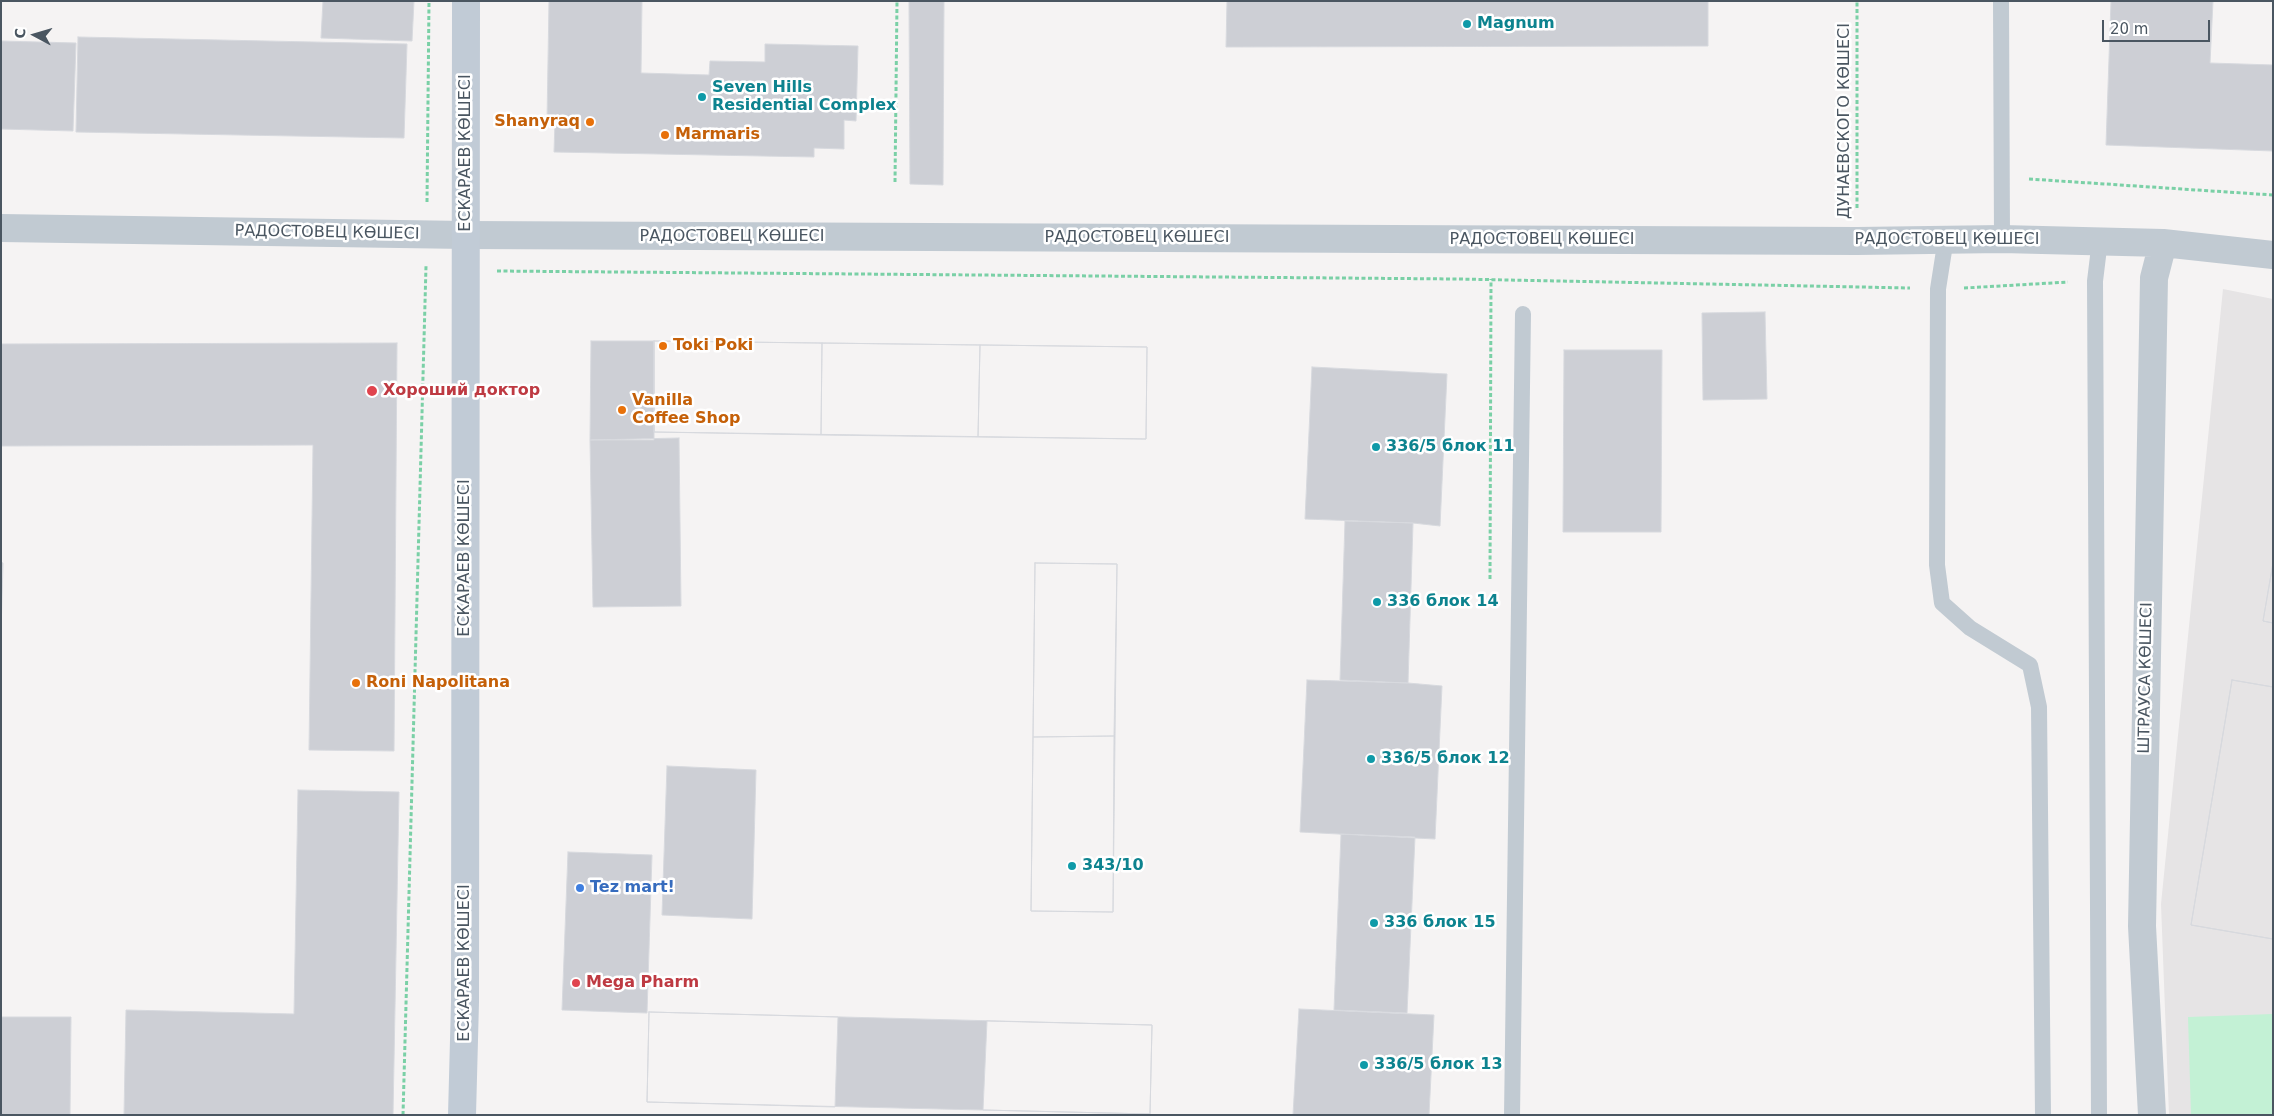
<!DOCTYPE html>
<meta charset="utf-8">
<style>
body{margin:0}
#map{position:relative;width:2274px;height:1116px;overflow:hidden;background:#f5f3f3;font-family:"DejaVu Sans",sans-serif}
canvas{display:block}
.frame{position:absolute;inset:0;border:2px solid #4a5661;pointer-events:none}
.north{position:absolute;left:10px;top:10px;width:50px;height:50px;-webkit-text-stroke:4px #fff;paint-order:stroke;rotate:276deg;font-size:14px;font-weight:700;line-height:20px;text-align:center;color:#4a5661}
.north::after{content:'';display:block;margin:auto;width:18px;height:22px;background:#4a5661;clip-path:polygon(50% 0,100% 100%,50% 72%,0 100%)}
.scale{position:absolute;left:2102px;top:20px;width:108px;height:22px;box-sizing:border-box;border:2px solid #4a5661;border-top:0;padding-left:6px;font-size:15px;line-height:18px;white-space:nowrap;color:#4a5661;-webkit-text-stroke:4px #fff;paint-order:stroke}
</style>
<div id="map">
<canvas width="2274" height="1116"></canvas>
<div class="frame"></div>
<div class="north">С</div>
<div class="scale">20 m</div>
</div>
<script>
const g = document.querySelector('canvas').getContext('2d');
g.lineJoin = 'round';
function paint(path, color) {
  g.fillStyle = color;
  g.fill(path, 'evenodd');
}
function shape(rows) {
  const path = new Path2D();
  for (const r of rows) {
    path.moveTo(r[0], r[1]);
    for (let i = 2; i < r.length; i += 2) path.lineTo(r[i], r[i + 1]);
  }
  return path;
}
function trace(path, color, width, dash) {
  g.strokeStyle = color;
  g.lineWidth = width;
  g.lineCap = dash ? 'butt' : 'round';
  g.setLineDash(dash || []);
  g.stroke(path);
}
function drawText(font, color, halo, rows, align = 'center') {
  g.font = font + ' "DejaVu Sans",sans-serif';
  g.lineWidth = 5;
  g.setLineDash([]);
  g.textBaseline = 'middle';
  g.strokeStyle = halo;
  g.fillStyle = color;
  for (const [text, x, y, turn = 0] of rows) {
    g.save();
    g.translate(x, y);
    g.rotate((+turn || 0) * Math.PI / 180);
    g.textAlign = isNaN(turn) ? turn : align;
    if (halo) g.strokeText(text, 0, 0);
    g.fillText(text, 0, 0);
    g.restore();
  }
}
const education = shape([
 [2223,289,2273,299,2273,1115,2169,1115,2161,904]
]);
const green = shape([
 [2273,1014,2273,1115,2191,1115,2188,1017]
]);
const building = shape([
 [323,1,414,1,412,41,321,38,323,1],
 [549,1,642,1,641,73,709,75,710,61,765,62,765,44,858,46,856,121,844,120,844,149,814,148,814,157,554,152,555,121,547,121,549,1],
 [909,1,944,1,943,185,910,184,909,1],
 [1227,1,1708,1,1708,46,1226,47,1227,1],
 [2111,1,2213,1,2210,63,2273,65,2273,151,2106,145,2111,1],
 [78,37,407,44,404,138,76,132,78,37],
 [1,41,76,43,73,131,1,129,1,41],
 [1765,312,1767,399,1703,400,1702,313,1765,312],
 [591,341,654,341,654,440,590,440,591,341],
 [654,341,1147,347,1146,439,654,432,654,341],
 [654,341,822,343,821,435,654,432,654,341],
 [397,343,394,751,309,750,313,445,1,446,1,344,397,343],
 [822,343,980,345,978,437,821,435,822,343],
 [980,345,1147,347,1146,439,978,437,980,345],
 [1564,350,1662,350,1661,532,1563,532,1564,350],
 [1312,367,1447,374,1440,526,1413,523,1305,519,1312,367],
 [679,438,681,606,593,607,590,440,679,438],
 [1345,521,1413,523,1408,683,1340,680,1345,521],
 [1,562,3,563,1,632,1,562],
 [1035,563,1117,564,1113,912,1031,911,1035,563],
 [1035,563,1117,564,1114,736,1033,737,1035,563],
 [2273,563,2273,623,2263,621,2273,563],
 [2273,563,2273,623,2263,621,2273,563],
 [1307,680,1408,683,1442,686,1435,839,1300,832,1307,680],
 [2232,680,2273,687,2273,939,2191,925,2232,680],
 [2232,680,2273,687,2273,939,2191,925,2232,680],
 [1114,736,1113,912,1031,911,1033,737,1114,736],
 [667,766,756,770,752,919,662,915,667,766],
 [298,790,399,792,393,1115,124,1115,126,1010,294,1014,298,790],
 [1341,834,1415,837,1407,1013,1334,1010,1341,834],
 [568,852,652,855,647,1013,562,1010,568,852],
 [1299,1009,1434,1015,1429,1115,1293,1115,1299,1009],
 [649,1012,1152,1025,1150,1114,647,1102,649,1012],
 [649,1012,838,1017,835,1107,647,1102,649,1012],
 [1,1017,71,1017,70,1115,1,1115,1,1017],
 [987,1021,1152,1025,1150,1114,983,1110,987,1021]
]);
const path = shape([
 [2029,179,2273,195],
 [895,182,897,1],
 [427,202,429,1],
 [1857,208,1857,1],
 [497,271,1458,279,1910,288],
 [1964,288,2068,282],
 [1490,579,1491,279],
 [403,1115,426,266]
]);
const lane = shape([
 [2001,1,2002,239],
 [1946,238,1938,289,1937,565,1942,603,1970,628,2030,665,2039,707,2043,1115],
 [1512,1115,1523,314],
 [2099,1115,2095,281,2100,240]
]);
const street = shape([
 [1,228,466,235,1857,241,2002,239,2163,243,2273,255],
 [2152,1115,2142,926,2154,278,2163,243]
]);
const secondary = shape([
 [462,1115,465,1002,466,1]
]);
const markers = [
 [1467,24,5,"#0f9aa8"],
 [702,97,5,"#0f9aa8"],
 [590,122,5,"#e8710a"],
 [665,135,5,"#e8710a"],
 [663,346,5,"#e8710a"],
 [372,391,6,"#e0444e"],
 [622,410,5,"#e8710a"],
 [1376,447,5,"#0f9aa8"],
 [1377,602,5,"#0f9aa8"],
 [356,683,5,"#e8710a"],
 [1371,759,5,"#0f9aa8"],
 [1072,866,5,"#0f9aa8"],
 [580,888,5,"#3f7fe0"],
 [1374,923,5,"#0f9aa8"],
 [576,983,5,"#e0444e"],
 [1364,1065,5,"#0f9aa8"]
];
const cultureNames = [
 ["Magnum",1477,24],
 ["Seven Hills",712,88],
 ["Residential Complex",712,106],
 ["336/5 блок 11",1386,447],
 ["336 блок 14",1387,602],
 ["336/5 блок 12",1381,759],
 ["343/10",1082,866],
 ["336 блок 15",1384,923],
 ["336/5 блок 13",1374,1065]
];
const streetNames = [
 ["ДУНАЕВСКОГО КӨШЕСІ",1845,121,-90],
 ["ЕСКАРАЕВ КӨШЕСІ",466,153,-90],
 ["РАДОСТОВЕЦ КӨШЕСІ",327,233,1],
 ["РАДОСТОВЕЦ КӨШЕСІ",732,237],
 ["РАДОСТОВЕЦ КӨШЕСІ",1137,238],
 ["РАДОСТОВЕЦ КӨШЕСІ",1542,240],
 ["РАДОСТОВЕЦ КӨШЕСІ",1947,240],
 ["ЕСКАРАЕВ КӨШЕСІ",465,558,-90],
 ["ШТРАУСА КӨШЕСІ",2146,678,-89],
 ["ЕСКАРАЕВ КӨШЕСІ",465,963,-90]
];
const foodNames = [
 ["Shanyraq",580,122,"right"],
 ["Marmaris",675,135],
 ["Toki Poki",673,346],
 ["Vanilla",632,401],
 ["Coffee Shop",632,419],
 ["Roni Napolitana",366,683]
];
const healthNames = [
 ["Хороший доктор",383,391],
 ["Mega Pharm",586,983]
];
const shopNames = [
 ["Tez mart!",590,888]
];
paint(education, '#e6e4e5');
paint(green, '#c3f1d5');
paint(building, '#cdcfd5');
trace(building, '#d7d9de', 1);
trace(path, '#7ad0a6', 3, [4, 2.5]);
trace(lane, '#c1cad2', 16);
trace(street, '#c1cad2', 28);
trace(secondary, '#c1cbd6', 28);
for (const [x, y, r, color] of markers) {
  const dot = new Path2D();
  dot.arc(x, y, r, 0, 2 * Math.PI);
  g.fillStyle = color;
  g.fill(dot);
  trace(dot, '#fff', 2);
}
drawText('bold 16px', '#0d838f', '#fff', cultureNames, 'left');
drawText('16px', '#4a5661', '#fff', streetNames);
drawText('bold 16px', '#c56008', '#fff', foodNames, 'left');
drawText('bold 16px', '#be3a42', '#fff', healthNames, 'left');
drawText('bold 16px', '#366cbe', '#fff', shopNames, 'left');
</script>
